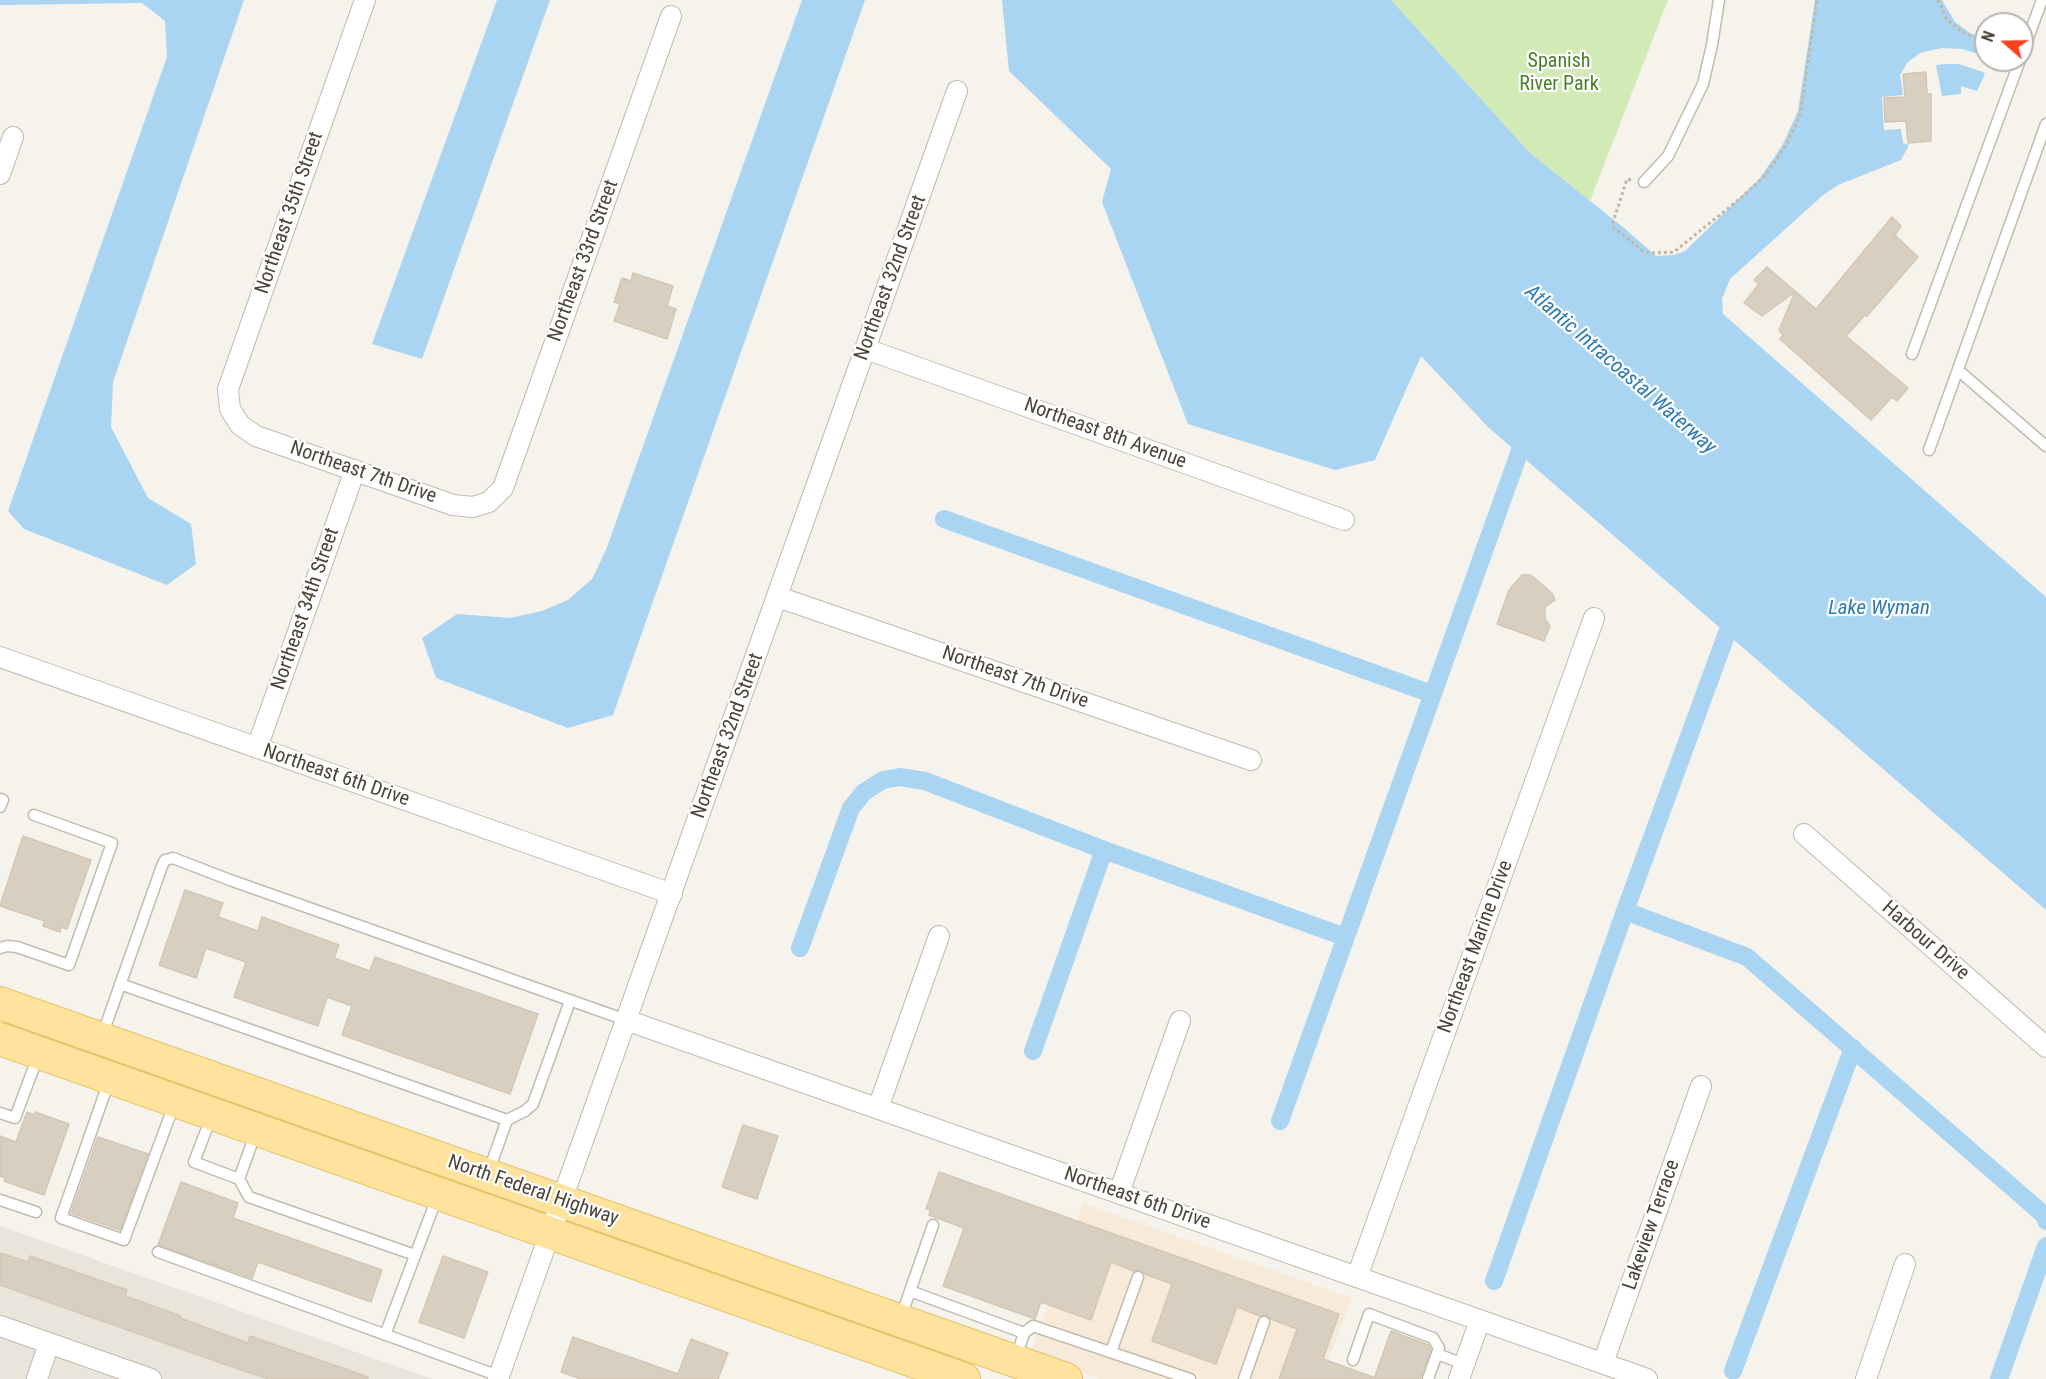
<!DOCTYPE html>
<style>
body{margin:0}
#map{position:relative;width:2046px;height:1379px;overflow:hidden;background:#f6f3ec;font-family:"Roboto Condensed",sans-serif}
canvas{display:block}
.north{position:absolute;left:1974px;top:12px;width:60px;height:60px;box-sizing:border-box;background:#fff;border:2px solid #b7b4b0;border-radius:50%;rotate:290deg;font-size:16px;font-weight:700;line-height:24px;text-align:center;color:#4b4439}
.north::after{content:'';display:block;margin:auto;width:21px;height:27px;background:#fc3f1d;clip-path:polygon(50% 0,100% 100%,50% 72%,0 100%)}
</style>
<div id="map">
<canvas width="2046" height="1379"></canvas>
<div class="north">N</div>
</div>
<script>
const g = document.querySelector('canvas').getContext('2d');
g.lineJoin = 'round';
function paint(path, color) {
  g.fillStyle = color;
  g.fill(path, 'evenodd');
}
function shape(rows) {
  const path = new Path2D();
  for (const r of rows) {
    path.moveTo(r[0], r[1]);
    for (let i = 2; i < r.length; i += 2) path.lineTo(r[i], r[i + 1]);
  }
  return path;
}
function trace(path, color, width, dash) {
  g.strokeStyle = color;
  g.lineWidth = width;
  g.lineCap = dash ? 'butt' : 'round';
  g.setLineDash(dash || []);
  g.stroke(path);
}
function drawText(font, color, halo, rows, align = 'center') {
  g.font = font + ' "Roboto Condensed",sans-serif';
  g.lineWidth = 4.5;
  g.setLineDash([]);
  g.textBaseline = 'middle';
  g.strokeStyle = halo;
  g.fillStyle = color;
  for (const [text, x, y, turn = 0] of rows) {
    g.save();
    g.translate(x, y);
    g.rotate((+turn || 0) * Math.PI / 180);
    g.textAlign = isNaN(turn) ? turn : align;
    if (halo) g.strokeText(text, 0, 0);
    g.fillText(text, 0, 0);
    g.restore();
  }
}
const residential = shape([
 [0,1226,3,1227,432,1379,0,1379]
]);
const commercial = shape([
 [1083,1203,1352,1298,1321,1379,1100,1379,1030,1354]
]);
const green = shape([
 [1391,0,1668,0,1590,201,1530,153]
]);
const water = shape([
 [0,0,244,0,113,382,111,427,148,498,191,524,196,564,167,585,24,529,8,511,167,57,165,21,142,3,0,5],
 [497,0,550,0,422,359,372,344],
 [802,0,865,0,613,715,568,728,436,678,422,638,457,614,510,618,542,611,568,600,592,579,606,550],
 [1002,0,1391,0,1530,153,1624,228,1656,256,1674,255,1685,251,1760,178,1782,146,1798,111,1815,0,1942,0,1955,22,1970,33,1986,39,1986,57,1963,49,1942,48,1920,53,1907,63,1900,75,1903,95,1882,97,1884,130,1901,129,1903,143,1909,145,1901,160,1838,185,1822,196,1730,279,1722,299,1723,314,2046,597,2046,910,1488,427,1421,356,1375,460,1335,470,1188,424,1102,202,1111,169,1009,71],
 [1944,64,1959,64,1983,72,1985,74,1977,91,1961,86,1961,94,1942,96,1936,65]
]);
const canal = shape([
 [944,519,1432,694],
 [1625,911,1747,957,2044,1215,2046,1221],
 [800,948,851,808,864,792,883,780,900,777,925,781,1104,850,1345,937],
 [1033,1051,1104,850],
 [1280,1121,1527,431],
 [1494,1281,1625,911,1735,611],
 [1733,1371,1853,1048],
 [1999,1379,2046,1246]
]);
const building = shape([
 [1926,72,1927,94,1931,94,1931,141,1908,143,1906,121,1885,122,1884,98,1905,97,1903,74,1926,72],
 [1892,217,1901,226,1895,235,1918,257,1867,316,1865,315,1846,336,1908,388,1897,401,1892,397,1871,420,1780,339,1783,335,1779,330,1795,292,1762,316,1744,303,1759,284,1754,280,1767,267,1816,309,1892,217],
 [633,273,673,286,667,306,676,309,667,339,614,321,620,304,614,302,622,278,631,281,633,273],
 [1522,575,1531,575,1552,593,1555,600,1545,607,1545,619,1550,626,1544,641,1497,624,1509,590,1522,575],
 [23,836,91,860,67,929,61,927,60,932,43,926,45,921,0,906,23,836],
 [185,890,223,903,218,917,258,931,262,917,339,945,334,958,370,971,375,957,538,1014,510,1094,342,1035,352,1006,327,997,318,1026,234,997,246,962,206,948,196,978,159,965,185,890],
 [27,1112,34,1115,35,1112,69,1124,44,1195,4,1181,5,1178,0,1176,0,1136,16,1142,27,1112],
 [743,1125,778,1136,757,1199,722,1187,743,1125],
 [98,1137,148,1154,120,1230,71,1213,98,1137],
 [939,1172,1339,1314,1323,1359,1373,1377,1372,1379,1279,1379,1297,1329,1271,1319,1267,1315,1260,1316,1237,1307,1216,1364,1152,1341,1172,1284,1145,1274,1140,1270,1134,1271,1111,1262,1091,1320,1041,1302,1035,1319,943,1286,964,1228,929,1215,931,1210,926,1209,939,1172],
 [181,1182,238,1203,233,1218,382,1270,371,1302,258,1262,252,1278,158,1245,181,1182],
 [0,1253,28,1262,30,1256,127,1290,125,1296,181,1316,180,1318,248,1343,250,1336,368,1377,368,1379,268,1379,224,1364,0,1285,0,1253],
 [443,1256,488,1272,464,1338,419,1322,443,1256],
 [1391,1331,1429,1345,1431,1349,1420,1379,1374,1379,1391,1331],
 [573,1337,678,1374,691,1339,728,1353,718,1379,581,1379,561,1372,573,1337]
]);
const path = shape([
 [1938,0,1947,20,1962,32,1986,42],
 [1631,180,1627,179,1613,222,1613,227,1643,251,1650,253,1674,252,1743,196,1766,175,1786,145,1800,116,1817,0]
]);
const lane = shape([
 [2022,54,2042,0],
 [1644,182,1668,156,1703,84,1712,45,1719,0],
 [1912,354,2020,60],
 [1958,370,2046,446],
 [1929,450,2046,124],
 [0,799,3,800,0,807],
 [0,948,7,946,17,947,69,965,112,843,34,815],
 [120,984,507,1120],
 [102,1036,162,866,165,860,173,858,230,880,626,1020],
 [109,1081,61,1218,124,1240,175,1102],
 [0,1113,15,1118,38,1056],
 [212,1115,194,1162,239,1179],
 [256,1132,239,1179,249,1197,415,1255],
 [488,1173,507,1120,525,1111,533,1104,570,1001],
 [0,1200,36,1212],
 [158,1252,499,1376],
 [910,1291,1024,1333],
 [901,1317,933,1225],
 [385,1335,438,1195],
 [1111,1352,1138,1277],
 [1437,1354,1464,1364],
 [1016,1358,1024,1333,1033,1326,1190,1379],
 [1353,1360,1369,1314,1433,1338,1439,1348,1428,1379],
 [1244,1379,1264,1322]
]);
const street = shape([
 [365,0,228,389,230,409,240,425,256,436,453,505,473,507,489,502,503,488,671,16],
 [0,174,13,137],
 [866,349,1344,520],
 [778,597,1251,760],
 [0,657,672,894],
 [257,748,355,470],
 [1804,834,2046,1047],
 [626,1020,1647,1379],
 [878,1108,939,936],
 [1119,1193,1180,1021],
 [1357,1277,1594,618],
 [0,1326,151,1379],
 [1603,1363,1701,1086],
 [37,1379,49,1343],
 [498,1379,957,91],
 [1459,1379,1480,1320],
 [1866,1379,1905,1264]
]);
const primary = shape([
 [0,1003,1066,1379],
 [0,1039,964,1379]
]);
const parkNames = [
 ["Spanish",1559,62],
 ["River Park",1559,85]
];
const streetNames = [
 ["Northeast 35th Street",290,213,-71],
 ["Northeast 33rd Street",584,261,-70],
 ["Northeast 32nd Street",891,278,-70],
 ["Northeast 8th Avenue",1105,434,20],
 ["Northeast 7th Drive",363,473,19],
 ["Northeast 34th Street",306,609,-71],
 ["Northeast 7th Drive",1015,678,19],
 ["Northeast 32nd Street",728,736,-70],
 ["Northeast 6th Drive",336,776,19],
 ["Harbour Drive",1925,941,41],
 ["Northeast Marine Drive",1476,947,-70],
 ["North Federal Highway",533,1191,19],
 ["Northeast 6th Drive",1137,1199,19],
 ["Lakeview Terrace",1652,1225,-71]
];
const waterNames = [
 ["Atlantic Intracoastal Waterway",1620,370,41],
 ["Lake Wyman",1879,609]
];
paint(residential, '#eae5da');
paint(commercial, '#f7ead8');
paint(green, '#d2eab5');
paint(water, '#a9d4f2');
trace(canal, '#a9d4f2', 18);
paint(building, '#d8cfc1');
trace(building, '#d3c7b4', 1.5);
trace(lane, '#c2bbae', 13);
trace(street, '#c2bbae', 22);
trace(primary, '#e6c16a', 34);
trace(path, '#c4b79f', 3, [3, 3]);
trace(lane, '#fff', 10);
trace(street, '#fff', 20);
trace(primary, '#ffe39c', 32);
drawText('20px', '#4a7f2a', '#fff', parkNames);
drawText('20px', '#4b4439', '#fff', streetNames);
drawText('italic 21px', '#2e7ab2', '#fff', waterNames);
</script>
